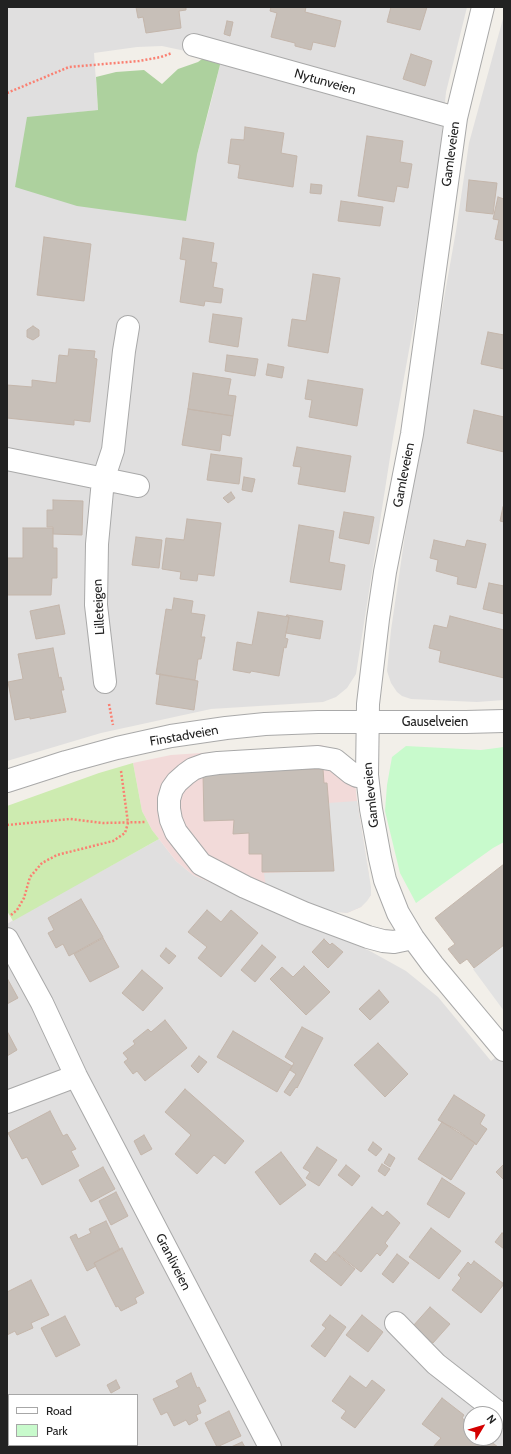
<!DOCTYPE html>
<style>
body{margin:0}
#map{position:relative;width:511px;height:1454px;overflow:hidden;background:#f2efe9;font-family:Cabin,sans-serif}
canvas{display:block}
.frame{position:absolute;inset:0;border:8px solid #222;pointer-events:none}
.legend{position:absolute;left:8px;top:1394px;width:130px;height:52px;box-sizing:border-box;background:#fff;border:1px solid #a7a7a7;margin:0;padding:5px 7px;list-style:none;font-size:12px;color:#222}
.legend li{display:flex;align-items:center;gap:8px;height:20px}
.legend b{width:20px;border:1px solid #a7a7a7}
.north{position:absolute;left:463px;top:1406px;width:40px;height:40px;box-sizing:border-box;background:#fff;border:1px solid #a7a7a7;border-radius:50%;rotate:52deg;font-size:11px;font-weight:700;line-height:16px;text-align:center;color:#222}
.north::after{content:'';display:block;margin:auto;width:14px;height:18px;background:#d40000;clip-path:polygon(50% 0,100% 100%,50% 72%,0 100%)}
</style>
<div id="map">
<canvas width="511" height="1454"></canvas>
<div class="frame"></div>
<ul class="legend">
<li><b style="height:5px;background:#fff"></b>Road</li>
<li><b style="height:11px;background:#c8facc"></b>Park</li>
</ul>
<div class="north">N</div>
</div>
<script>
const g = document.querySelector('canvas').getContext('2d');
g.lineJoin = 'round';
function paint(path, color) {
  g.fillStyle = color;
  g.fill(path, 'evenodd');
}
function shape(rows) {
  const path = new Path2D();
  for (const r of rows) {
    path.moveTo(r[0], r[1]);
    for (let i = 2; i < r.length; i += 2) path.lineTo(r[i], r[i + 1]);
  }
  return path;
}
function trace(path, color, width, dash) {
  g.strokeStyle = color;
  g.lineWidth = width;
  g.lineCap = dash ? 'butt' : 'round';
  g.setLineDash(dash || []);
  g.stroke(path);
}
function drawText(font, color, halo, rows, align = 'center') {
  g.font = font + ' Cabin,sans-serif';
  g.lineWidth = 3;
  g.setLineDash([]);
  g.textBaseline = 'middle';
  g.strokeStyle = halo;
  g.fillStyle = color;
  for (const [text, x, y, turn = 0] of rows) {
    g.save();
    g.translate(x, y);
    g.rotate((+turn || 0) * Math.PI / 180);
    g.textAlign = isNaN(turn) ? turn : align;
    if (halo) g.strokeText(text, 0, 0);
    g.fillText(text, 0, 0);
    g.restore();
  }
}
const residential = shape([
 [7,7,467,7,446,92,434,214,394,432,356,674,347,688,336,697,323,702,211,709,101,733,7,761],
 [162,46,190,52,221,61,210,106,197,155,27,118,98,110,94,53,137,47],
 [504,15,504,700,477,702,411,699,402,696,397,692,391,683,387,671,391,630,420,433,456,231,469,143],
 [159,839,176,861,193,875,370,951,406,971,438,997,491,1061,504,1051,504,1447,7,1447,7,924,48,899,96,874],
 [9,1395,137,1395,137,1445,9,1445],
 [471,1414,495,1414,495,1438,471,1438]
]);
const commercial = shape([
 [321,745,332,749,355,781,357,801,368,869,371,895,361,907,347,913,317,908,261,904,193,875,176,861,152,830,142,811,133,763,171,755]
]);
const grass = shape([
 [133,763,142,811,152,830,159,839,13,921,7,911,7,806,99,773]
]);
const forest = shape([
 [206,56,221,61,197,155,186,221,77,206,15,187,27,117,98,110,96,77,116,72,144,70,162,84,178,69,198,62]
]);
const park = shape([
 [406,746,481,750,504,747,504,842,493,848,416,903,400,873,385,811,387,785,392,757]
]);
const parking = shape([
 [357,801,371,887,371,895,367,901,361,907,347,913,337,912,317,908,266,888,264,873,330,870,328,803],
 [504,945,504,1011,473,969]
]);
const building = shape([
 [136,7,186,7,186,10,179,11,181,28,146,33,143,17,138,18,136,7],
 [271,7,306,7,305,12,341,21,335,47,313,42,311,50,295,46,295,43,271,37,277,13,270,11,271,7],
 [391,7,427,7,420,30,387,22,391,7],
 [227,21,233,22,230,36,224,34,227,21],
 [411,54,432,61,425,86,403,79,411,54],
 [245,127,284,133,281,153,297,156,293,187,238,178,240,165,228,163,231,139,244,140,245,127],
 [367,136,403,141,400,162,412,164,408,188,397,186,394,202,358,196,367,136],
 [469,180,497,183,493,214,466,211,469,180],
 [311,184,322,185,321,194,310,193,311,184],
 [498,197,504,199,504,241,495,239,499,220,493,219,498,197],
 [341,201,383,207,380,226,338,221,341,201],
 [44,237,91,244,84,301,37,295,44,237],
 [183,238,214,243,211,262,217,263,213,287,223,289,221,303,205,301,204,306,180,302,186,260,180,259,183,238],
 [313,274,340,278,328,353,288,346,292,319,306,321,313,274],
 [213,314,242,318,238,347,209,342,213,314],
 [33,326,39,330,39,336,33,340,27,337,27,330,33,326],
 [488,332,504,335,504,369,481,364,488,332],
 [69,349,95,351,94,358,97,359,90,422,74,420,74,425,7,418,7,385,32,387,32,380,56,383,59,355,68,356,69,349],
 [227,355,258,359,255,376,225,371,227,355],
 [268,364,284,367,282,378,266,375,268,364],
 [193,373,231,379,228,395,236,396,233,416,188,409,193,373],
 [308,380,363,389,357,426,309,417,312,400,305,399,308,380],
 [188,409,233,416,230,436,222,434,220,451,182,445,188,409],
 [474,410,504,417,504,452,467,443,474,410],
 [297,447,351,456,345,492,298,484,301,467,293,466,297,447],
 [211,454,242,458,239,484,207,480,211,454],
 [244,477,255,479,252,492,242,490,244,477],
 [231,492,235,498,228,503,223,498,231,492],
 [53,500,83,501,82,535,53,534,53,527,47,527,47,510,53,510,53,500],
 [503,507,504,507,504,522,500,521,503,507],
 [344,512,374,517,369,544,339,538,344,512],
 [187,519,221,523,214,576,198,574,197,581,180,579,181,572,162,569,166,538,184,540,187,519],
 [299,525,334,531,329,562,345,565,341,590,290,582,299,525],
 [23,528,53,528,53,548,57,548,57,578,52,578,51,595,7,595,7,558,23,558,23,528],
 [136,537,162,540,159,568,132,565,136,537],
 [434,540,465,547,467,540,486,544,476,588,457,584,458,577,436,571,438,560,430,558,434,540],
 [489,583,504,586,504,614,483,609,489,583],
 [174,598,193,601,191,613,205,615,201,637,205,637,201,659,198,659,195,680,156,674,166,609,172,610,174,598],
 [59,605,65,634,36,639,30,611,59,605],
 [258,612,289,617,285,638,288,639,286,648,284,647,279,676,251,671,250,673,233,670,237,642,252,645,258,612],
 [287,615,323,621,320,639,286,633,289,617,286,616,287,615],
 [450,616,504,630,504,678,439,662,441,651,429,648,434,625,447,628,450,616],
 [53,648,59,678,61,677,64,690,61,690,66,712,30,719,30,717,15,720,8,682,23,679,18,654,53,648],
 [160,674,198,681,194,710,156,704,160,674],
 [323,769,324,783,327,783,334,871,262,872,262,854,249,854,249,833,233,834,234,820,204,821,203,774,244,773,244,771,249,771,323,769],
 [504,864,504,945,474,968,467,959,460,964,448,949,455,944,435,918,504,864],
 [81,899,103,937,69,956,63,944,56,948,48,933,54,930,48,918,81,899],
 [207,910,221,922,231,910,258,933,221,977,198,958,207,947,188,932,207,910],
 [103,938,119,967,90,982,74,954,103,938],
 [324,939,330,945,332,943,343,952,328,968,312,952,324,939],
 [262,945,276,957,255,982,241,970,262,945],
 [166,948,176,956,169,964,160,956,166,948],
 [304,966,330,992,306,1015,270,979,282,967,293,977,304,966],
 [142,970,163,988,143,1011,122,993,142,970],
 [7,978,18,998,7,1004,7,978],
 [379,990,389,1002,370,1020,359,1009,379,990],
 [165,1020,187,1048,145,1081,137,1071,133,1074,124,1062,128,1059,123,1053,135,1044,133,1041,148,1029,151,1032,165,1020],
 [302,1027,323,1038,297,1088,296,1087,290,1096,284,1092,296,1074,290,1070,294,1063,285,1057,302,1027],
 [7,1031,17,1050,7,1056,7,1031],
 [233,1031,292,1066,277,1092,217,1057,233,1031],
 [378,1043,408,1074,385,1097,354,1065,378,1043],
 [199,1056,207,1062,198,1073,191,1066,199,1056],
 [185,1089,244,1141,225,1164,214,1155,197,1174,175,1154,191,1135,165,1112,185,1089],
 [454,1095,485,1115,480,1124,487,1129,476,1145,475,1143,457,1130,438,1120,454,1095],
 [50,1111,63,1136,67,1134,76,1149,71,1151,79,1166,42,1185,27,1157,22,1159,8,1133,50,1111],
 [442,1122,475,1143,451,1180,418,1159,442,1122],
 [144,1135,152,1149,141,1155,134,1141,144,1135],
 [373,1142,382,1149,376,1156,368,1150,373,1142],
 [317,1147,337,1160,319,1186,306,1178,310,1172,303,1168,317,1147],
 [281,1152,306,1185,280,1205,255,1172,281,1152],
 [389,1154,395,1158,390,1167,384,1163,389,1154],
 [382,1164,390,1169,385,1176,378,1171,382,1164],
 [504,1164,504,1180,496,1172,504,1164],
 [346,1165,360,1176,352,1186,338,1175,346,1165],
 [103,1167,115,1189,91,1202,79,1180,103,1167],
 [442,1178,465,1193,449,1218,427,1204,442,1178],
 [116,1192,128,1216,111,1225,99,1201,116,1192],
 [372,1207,383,1216,387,1211,400,1223,385,1243,388,1246,380,1256,377,1253,361,1272,335,1252,372,1207],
 [106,1221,120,1250,94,1263,96,1266,87,1271,70,1237,76,1234,78,1239,91,1233,89,1229,106,1221],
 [431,1228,461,1251,439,1279,409,1257,431,1228],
 [502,1233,504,1234,504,1249,495,1242,502,1233],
 [122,1248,144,1293,135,1298,137,1303,121,1311,118,1306,116,1307,94,1263,122,1248],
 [334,1252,355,1269,341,1286,310,1261,315,1253,326,1262,334,1252],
 [397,1254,409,1263,393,1283,382,1274,397,1254],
 [474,1261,504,1284,481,1313,452,1290,461,1278,458,1275,468,1262,471,1265,474,1261],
 [31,1280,49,1315,31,1323,33,1328,17,1335,15,1331,7,1335,7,1292,31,1280],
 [430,1307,450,1324,433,1343,413,1326,430,1307],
 [330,1315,346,1327,325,1357,311,1346,326,1328,322,1325,330,1315],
 [362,1315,383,1332,368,1352,346,1335,362,1315],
 [65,1316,80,1345,56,1357,41,1328,65,1316],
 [191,1373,197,1388,199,1387,206,1401,198,1405,201,1413,196,1415,198,1420,189,1425,186,1420,174,1426,167,1412,161,1415,153,1399,179,1387,176,1381,191,1373],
 [350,1376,366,1388,372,1380,385,1390,355,1428,341,1418,346,1411,332,1401,350,1376],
 [116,1380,120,1388,111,1393,107,1385,116,1380],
 [442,1398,464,1415,462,1418,471,1425,471,1438,486,1438,498,1447,433,1447,441,1438,422,1424,442,1398],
 [229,1411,241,1436,217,1447,205,1423,229,1411],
 [242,1442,245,1447,231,1447,242,1442],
 [63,1445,114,1445,115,1447,65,1447,63,1445]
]);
const path = shape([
 [7,93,69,67,139,61,161,57,172,53],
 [109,704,113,725],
 [7,825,70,819,103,823,146,822],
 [11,915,17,910,24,898,30,877,42,863,57,855,113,841,125,833,128,823,121,771]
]);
const minor = shape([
 [483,7,456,118,412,434,385,572,378,619,368,704,367,775,371,809,380,858,385,880,398,913,413,938,433,965,504,1050],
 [194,45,456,118],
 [7,459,138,486],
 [105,682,96,605,97,544,103,480,113,450,124,351,128,327],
 [367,775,357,776,351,773,335,760,318,757,218,763,204,765,193,769,186,774,177,782,172,789,169,799,169,809,171,820,176,832,201,864,245,887,304,913,368,937,383,941,394,942,413,938],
 [7,781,66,762,117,748,171,736,226,728,265,724,318,722,466,722,504,721],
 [7,939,42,1003,76,1076,270,1447],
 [7,1102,76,1076],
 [396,1323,436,1364,504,1417]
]);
const streetNames = [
 ["Nytunveien",325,82,16],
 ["Gamleveien",451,154,-82],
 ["Gamleveien",404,475,-79],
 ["Lilleteigen",99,607,-93],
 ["Gauselveien",435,722],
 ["Finstadveien",184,736,-10],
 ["Gamleveien",371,795,-96],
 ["Granliveien",173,1262,63]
];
paint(residential, '#e0dfdf');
paint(commercial, '#f2dad9');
paint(grass, '#cdebb0');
paint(forest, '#add19e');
paint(park, '#c8facc');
paint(parking, '#e2e2e2');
paint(building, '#c7bfb8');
trace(building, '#c4b6ab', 1);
trace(minor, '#a9a9a9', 24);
trace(path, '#fa8072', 2.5, [2, 2]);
trace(minor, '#fff', 22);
drawText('13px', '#222', '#fff', streetNames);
</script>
